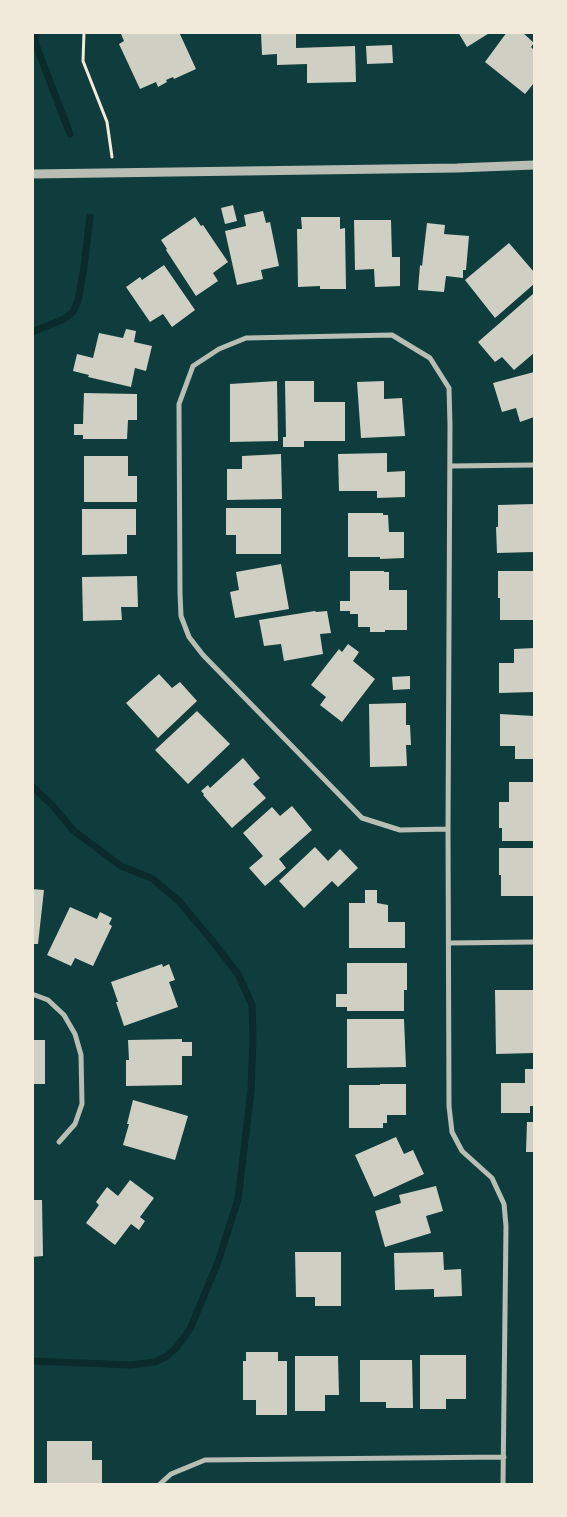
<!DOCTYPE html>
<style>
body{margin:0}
#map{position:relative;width:567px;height:1517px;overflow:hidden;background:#0f3d3e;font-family:Signika,sans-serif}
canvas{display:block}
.frame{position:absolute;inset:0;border:34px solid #f1e9da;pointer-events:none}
</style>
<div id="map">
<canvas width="567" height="1517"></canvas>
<div class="frame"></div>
</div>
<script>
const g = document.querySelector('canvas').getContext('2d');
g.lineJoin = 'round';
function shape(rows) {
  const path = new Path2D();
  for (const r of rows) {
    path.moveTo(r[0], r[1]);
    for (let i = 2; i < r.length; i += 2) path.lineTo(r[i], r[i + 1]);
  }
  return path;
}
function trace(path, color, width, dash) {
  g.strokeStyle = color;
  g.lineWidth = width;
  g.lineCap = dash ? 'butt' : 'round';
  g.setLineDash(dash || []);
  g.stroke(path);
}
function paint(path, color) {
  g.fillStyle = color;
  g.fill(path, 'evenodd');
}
const stream = shape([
 [35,32,36,45,70,134],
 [32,332,64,319,73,312,78,301,84,267,90,217],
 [32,786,51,804,74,831,121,866,153,879,179,901,210,938,238,974,252,1005,253,1038,251,1091,238,1199,218,1262,190,1329,176,1348,167,1356,155,1362,131,1365,32,1361]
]);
const building = shape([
 [124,32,179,32,196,69,174,79,173,77,166,80,167,82,158,87,156,82,140,89,119,44,124,41,121,34],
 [261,32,296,32,296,48,355,46,356,82,307,83,307,64,277,65,277,54,262,55],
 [458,32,491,32,467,47],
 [507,32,522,32,534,43,531,47,534,50,534,83,525,94,485,62],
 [392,45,393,63,367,64,366,46],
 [233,205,237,221,225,224,221,208],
 [263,211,266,223,270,222,279,266,261,270,263,279,237,285,225,231,246,226,244,215],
 [195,217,201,226,203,225,228,262,213,273,218,281,196,296,166,250,167,249,161,240],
 [301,217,340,217,340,229,345,228,346,289,320,289,320,286,298,287,297,229,302,229],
 [354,220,391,220,392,257,400,257,400,286,375,287,374,269,355,270],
 [427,223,445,225,444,234,469,236,466,270,463,270,463,278,446,276,444,292,418,290,420,265,422,266],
 [509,243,534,272,534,284,495,318,465,280],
 [164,265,195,310,172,327,163,314,150,322,126,287,140,277,142,280],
 [534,293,534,353,514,370,502,357,495,362,478,342],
 [126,329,136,331,134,342,152,346,146,371,135,368,131,387,88,377,89,375,73,371,77,354,93,358,99,333,123,338],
 [534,372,534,417,520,422,516,408,502,412,493,383],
 [277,381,278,441,230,442,230,384],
 [285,381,314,381,314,402,345,402,345,441,304,441,304,447,283,447,283,437,286,437],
 [384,381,384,399,402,398,405,436,361,438,357,382],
 [84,393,137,394,137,420,128,420,127,439,83,439,83,435,74,435,74,424,83,424],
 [387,453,387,472,405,471,405,497,377,498,377,491,339,491,338,454],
 [281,454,282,499,227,500,227,469,242,469,242,456],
 [84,456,128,456,128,476,137,476,137,502,84,502],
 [534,504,534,552,497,553,496,527,498,527,498,505],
 [226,508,281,508,281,554,236,554,236,535,226,535],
 [82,509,136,509,136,535,127,535,127,554,82,555],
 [348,513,383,513,383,515,388,515,389,532,404,532,404,558,380,559,380,557,348,557],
 [281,564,289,609,235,618,230,592,239,590,236,572],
 [350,571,384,571,384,572,389,572,389,590,407,590,407,630,385,630,385,632,370,632,370,627,358,627,358,614,350,614,350,611,340,611,340,601,350,601],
 [498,571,534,571,534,620,500,620,500,598,498,598],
 [137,576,138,607,121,607,122,620,83,621,82,577],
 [315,611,316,612,327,611,331,633,320,634,323,654,284,661,281,644,264,646,259,620],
 [348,644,359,652,353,661,375,679,342,722,320,705,326,697,311,685,339,649,342,652],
 [534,648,534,692,499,693,499,663,514,663,514,649],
 [159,674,172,688,180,682,197,701,158,738,126,703],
 [410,676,410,689,393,690,392,677],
 [406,703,406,725,410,725,411,745,406,745,407,766,370,767,369,704],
 [197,711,230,744,188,784,155,750],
 [500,714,534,716,534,759,515,759,515,746,500,746],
 [243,758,260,778,253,784,266,798,232,828,203,795,204,794,201,791,208,785,210,788],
 [509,782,534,782,534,841,502,841,502,828,499,828,499,802,509,802],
 [292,806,312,830,279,859,286,868,265,886,249,868,263,856,243,833,272,807,280,816],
 [315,847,328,861,340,849,358,868,338,887,332,881,304,908,279,881],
 [499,848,534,848,534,896,501,896,501,875,499,875],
 [32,889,44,890,38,944,32,944],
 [365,890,377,890,377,903,388,905,388,922,405,922,405,948,349,948,349,903,365,903],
 [70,907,97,919,100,912,112,918,109,924,112,926,93,966,75,958,71,966,47,955],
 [347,963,407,963,407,990,404,990,404,1011,347,1011,347,1007,336,1007,336,994,347,994],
 [162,964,163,967,169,964,175,980,169,982,178,1007,124,1026,116,1002,118,1002,111,982],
 [495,990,534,990,534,1053,496,1054],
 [347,1019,404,1019,406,1067,347,1068],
 [182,1039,182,1042,192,1042,192,1056,182,1056,182,1085,126,1086,126,1060,129,1060,128,1040],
 [32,1040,45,1040,45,1084,32,1084],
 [525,1069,534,1069,534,1106,530,1106,530,1113,501,1113,501,1083,525,1083],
 [380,1084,406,1084,406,1115,387,1115,387,1123,383,1123,383,1128,349,1128,349,1085,380,1085],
 [133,1100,188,1116,175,1160,123,1145,129,1124,127,1124],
 [527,1122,534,1122,534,1152,526,1152],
 [396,1137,404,1154,413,1150,424,1174,374,1197,355,1155],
 [130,1180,154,1198,140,1217,145,1221,139,1230,131,1224,115,1245,86,1223,99,1205,96,1202,107,1187,118,1196],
 [436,1186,443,1211,426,1216,431,1233,385,1247,375,1211,401,1203,399,1195],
 [32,1200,42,1200,43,1256,32,1257],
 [295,1252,341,1252,341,1306,315,1306,315,1297,296,1297],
 [443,1252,444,1270,461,1269,462,1296,434,1297,434,1289,395,1290,394,1253],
 [246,1352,278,1352,278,1361,287,1361,287,1415,256,1415,256,1400,243,1400,243,1361,246,1361],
 [420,1355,466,1355,466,1399,446,1399,446,1409,420,1409],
 [295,1356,338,1356,339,1395,325,1395,325,1411,295,1411],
 [360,1360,412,1360,413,1408,386,1408,386,1402,360,1402],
 [47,1441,92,1441,92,1460,102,1460,102,1484,47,1484]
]);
const path = shape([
 [84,32,83,61,107,122,112,157]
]);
const minor = shape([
 [450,466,534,465],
 [448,829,400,830,362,818,203,655,189,637,181,616,180,593,179,404,193,366,219,349,246,338,392,335,430,358,449,388,450,425,448,829,449,1106,452,1132,462,1151,492,1178,504,1204,506,1226,503,1484],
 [449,943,534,942],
 [32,994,48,1000,64,1015,75,1034,81,1055,82,1104,75,1124,59,1142],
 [160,1484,171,1474,205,1460,504,1457]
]);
const tertiary = shape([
 [32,174,457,168,534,165]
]);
trace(stream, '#0a2a2b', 7);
paint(building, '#cfcfc3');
trace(path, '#f1e9da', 3);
trace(minor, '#b8beb3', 5);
trace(tertiary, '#b8beb3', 9);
</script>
